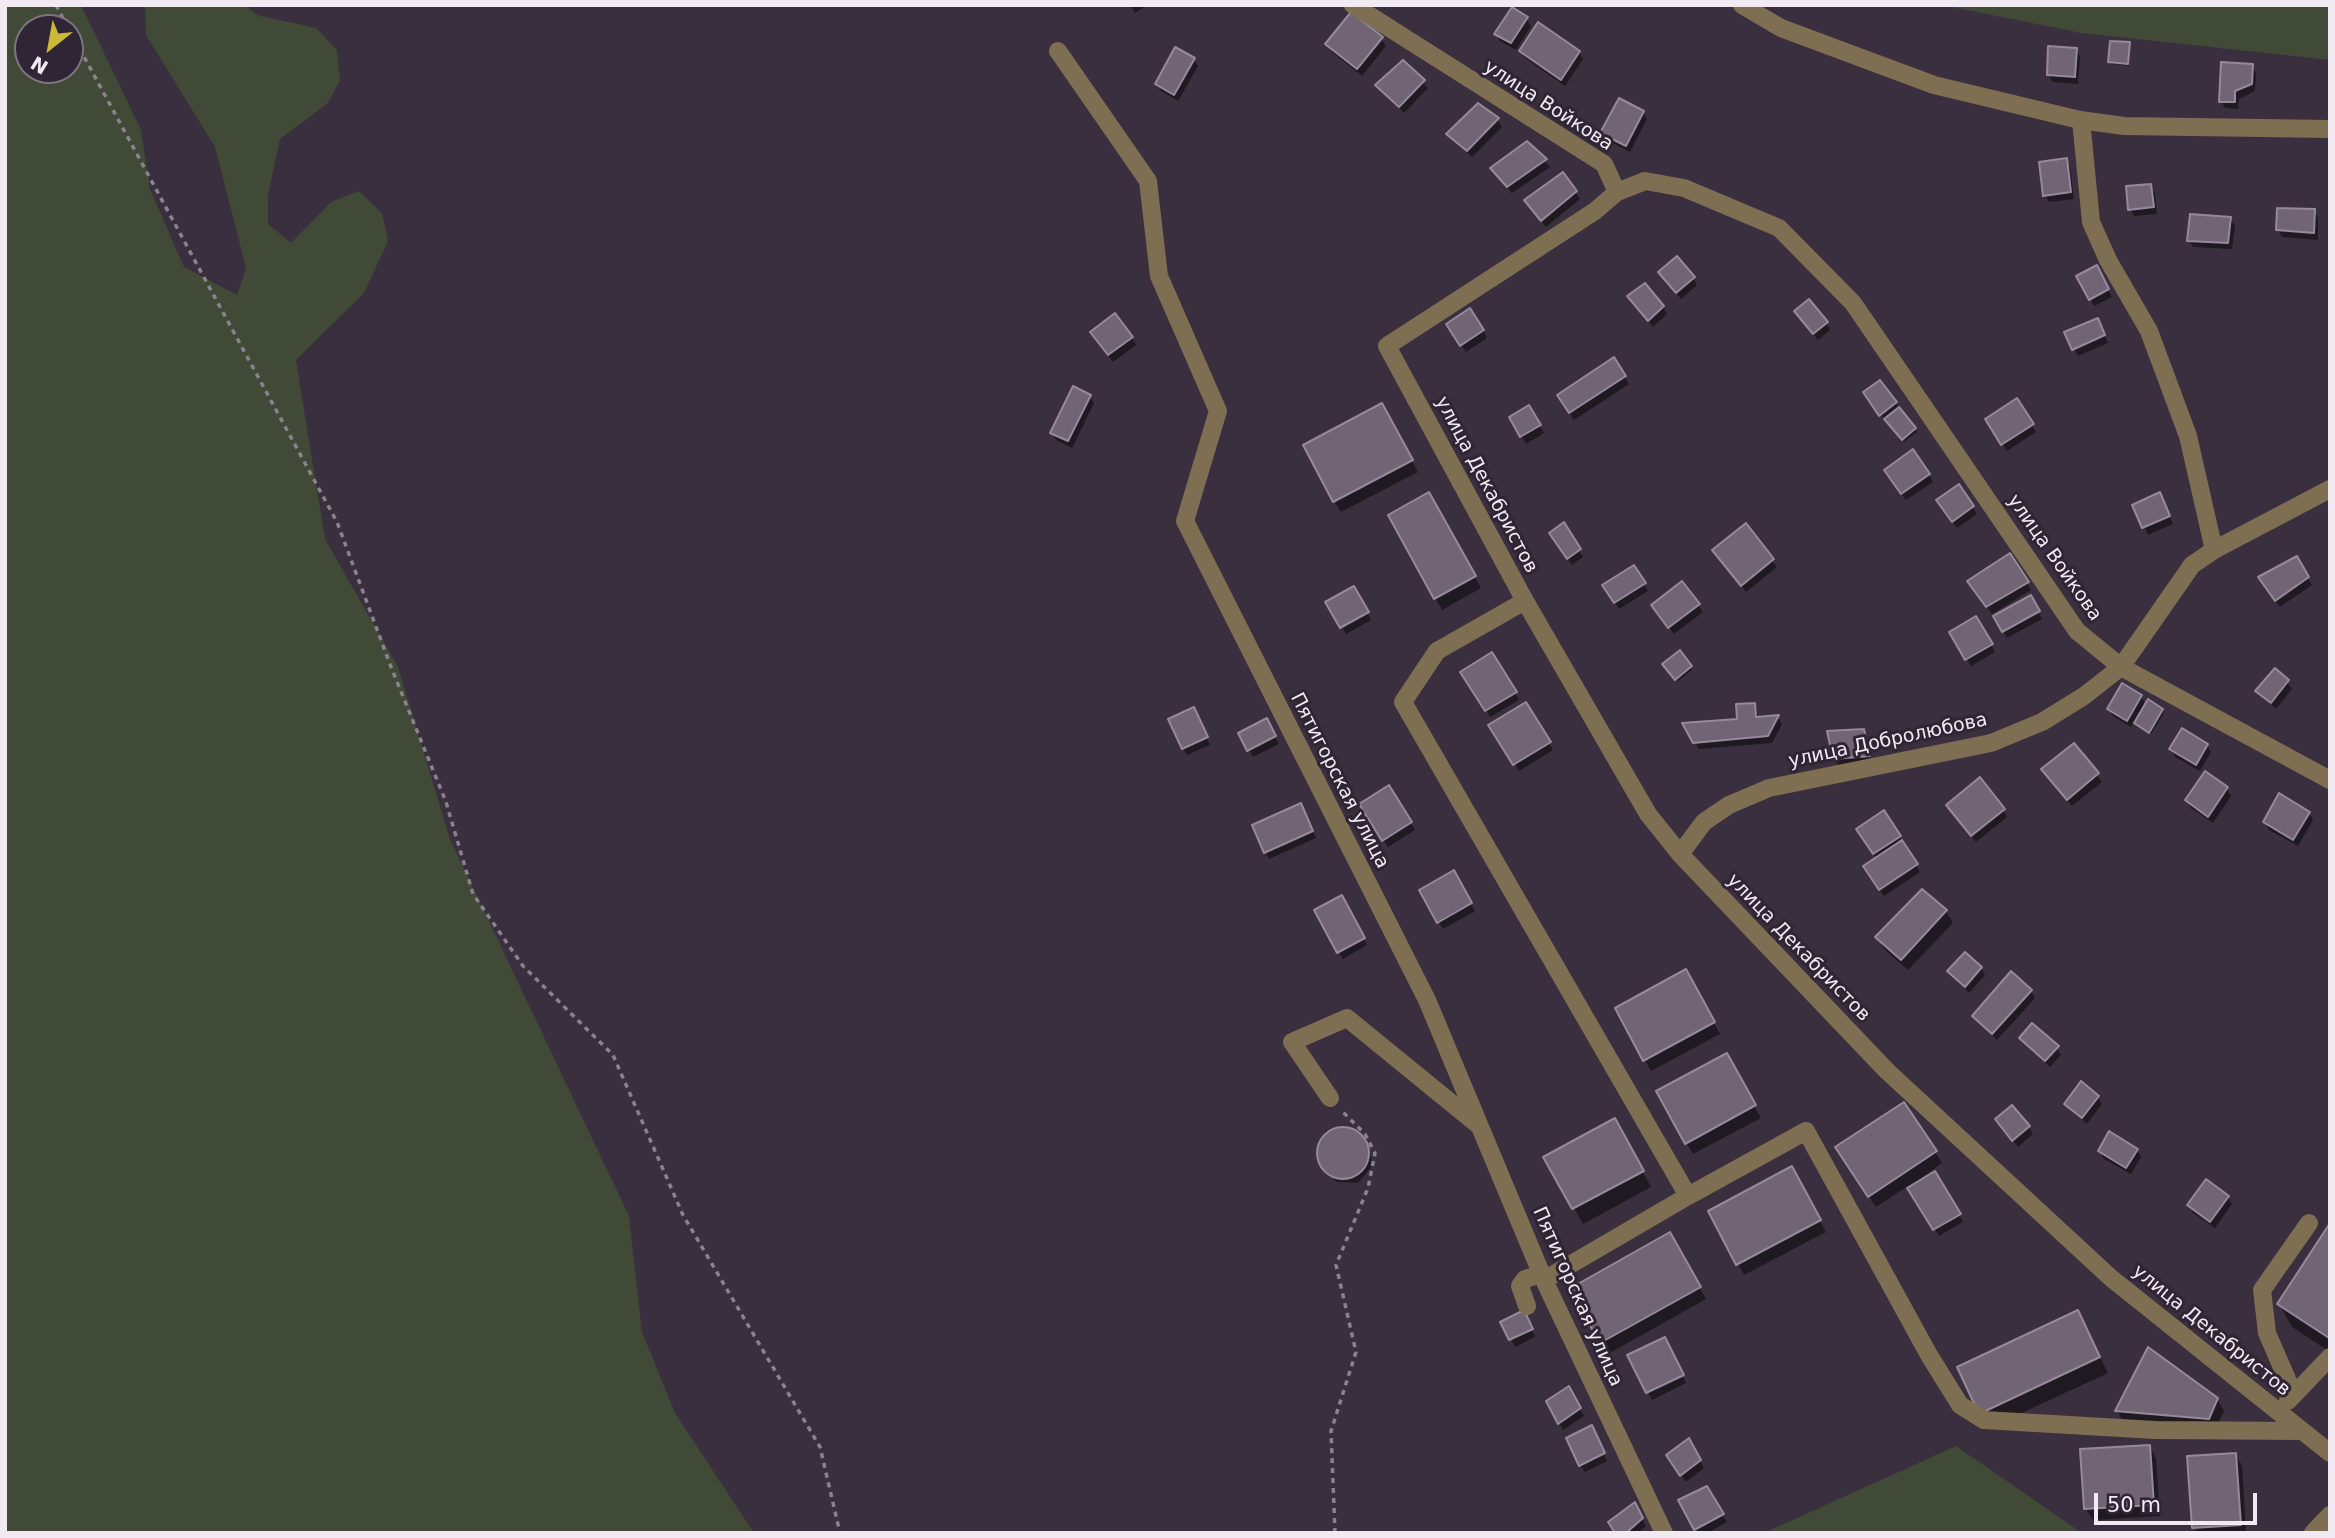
<!DOCTYPE html>
<meta charset="utf-8">
<style>
body{margin:0}
#map{position:relative;width:2335px;height:1538px;overflow:hidden;background:#3a2f3e;font-family:"DejaVu Sans",sans-serif}
canvas{display:block}
.frame{position:absolute;inset:0;border:7px solid #f1eaf3;pointer-events:none}
.north{position:absolute;left:14px;top:14px;width:70px;height:70px;box-sizing:border-box;background:#2f2534;border:2px solid #7d7480;border-radius:50%;rotate:211deg;font-size:19px;font-weight:700;line-height:28px;text-align:center;color:#f1eaf3}
.north::after{content:'';display:block;margin:auto;width:24px;height:32px;background:#ccb938;clip-path:polygon(50% 0,100% 100%,50% 72%,0 100%)}
.scale{position:absolute;left:2094px;top:1493px;width:163px;height:32px;box-sizing:border-box;border:4px solid #f1eaf3;border-top:0;padding-left:9px;font-size:21px;line-height:24px;white-space:nowrap;color:#f1eaf3;-webkit-text-stroke:5px #2f2534;paint-order:stroke}
</style>
<div id="map">
<canvas width="2335" height="1538"></canvas>
<div class="frame"></div>
<div class="north">N</div>
<div class="scale">50 m</div>
</div>
<script>
const g = document.querySelector('canvas').getContext('2d');
g.lineJoin = 'round';
function paint(path, color) {
  g.fillStyle = color;
  g.fill(path, 'evenodd');
}
function shape(rows) {
  const path = new Path2D();
  for (const r of rows) {
    if (r.length === 3) {
      path.moveTo(r[0] + r[2], r[1]);
      path.arc(r[0], r[1], r[2], 0, 2 * Math.PI);
      continue;
    }
    path.moveTo(r[0], r[1]);
    for (let i = 2; i < r.length; i += 2) path.lineTo(r[i], r[i + 1]);
  }
  return path;
}
function trace(path, color, width, dash) {
  g.strokeStyle = color;
  g.lineWidth = width;
  g.lineCap = dash ? 'butt' : 'round';
  g.setLineDash(dash || []);
  g.stroke(path);
}
function drawText(font, color, halo, rows, align = 'center') {
  g.font = font + ' "DejaVu Sans",sans-serif';
  g.lineWidth = 6;
  g.setLineDash([]);
  g.textBaseline = 'middle';
  g.strokeStyle = halo;
  g.fillStyle = color;
  for (const [text, x, y, turn = 0] of rows) {
    g.save();
    g.translate(x, y);
    g.rotate((+turn || 0) * Math.PI / 180);
    g.textAlign = isNaN(turn) ? turn : align;
    if (halo) g.strokeText(text, 0, 0);
    g.fillText(text, 0, 0);
    g.restore();
  }
}
const green = shape([
 [5,5,81,5,141,130,150,189,184,267,237,295,246,268,215,147,146,35,145,5,245,5,257,15,316,28,337,50,340,80,328,103,280,139,268,195,268,224,291,243,331,202,359,191,382,213,388,241,364,293,296,360,325,539,398,667,450,839,629,1216,642,1332,675,1413,754,1533,5,1533],
 [28,28,70,28,70,70,28,70],
 [1942,5,2330,5,2330,60,2082,33],
 [1956,1446,2082,1533,1764,1533]
]);
const shadow = shape([
 [1130,5,1147,5,1135,13],
 [1526,19,1531,26,1516,50,1500,41,1496,34],
 [1381,38,1386,46,1362,76,1332,52,1327,45],
 [2129,44,2129,66,2112,64,2110,61],
 [2076,49,2080,57,2078,84,2053,82,2049,75],
 [1521,51,1579,52,1583,59,1565,86,1525,58],
 [1193,59,1198,66,1178,101,1161,91,1157,84],
 [1403,62,1428,88,1404,113,1378,86],
 [2252,65,2256,73,2255,91,2239,99,2238,109,2225,108,2221,101],
 [1643,112,1647,119,1630,152,1607,140,1602,133],
 [1497,119,1502,127,1472,157,1448,135],
 [1527,143,1550,167,1512,193,1492,168],
 [2066,160,2070,167,2074,199,2049,202,2045,195],
 [2150,186,2155,193,2157,214,2134,216,2130,209],
 [1575,192,1580,199,1546,227,1530,207],
 [2314,211,2318,218,2318,240,2282,237,2278,230],
 [2230,218,2235,226,2232,249,2193,247,2189,240],
 [2096,267,2112,297,2094,306,2079,277],
 [1660,272,1693,278,1697,285,1681,299],
 [1629,297,1663,307,1667,314,1653,327],
 [1796,311,1826,323,1830,330,1818,340],
 [2101,327,2108,343,2078,356,2074,349],
 [1483,330,1487,338,1466,352,1452,332],
 [1132,338,1136,345,1113,362,1096,339],
 [1614,360,1629,384,1574,420,1559,396],
 [1880,382,1917,432,1904,442,1869,400],
 [1089,396,1094,403,1072,448,1056,440,1052,433],
 [2017,401,2036,432,2007,451,1987,419],
 [1529,408,1544,433,1526,444,1511,418],
 [1388,416,1418,472,1341,512,1334,501],
 [1929,475,1933,482,1906,500,1890,478],
 [1958,486,1977,514,1957,528,1942,507],
 [1429,495,1481,588,1442,610,1390,516],
 [2163,502,2173,524,2148,535,2135,506],
 [1564,525,1583,557,1572,565,1555,541],
 [1745,526,1777,567,1746,592,1718,558],
 [2010,556,2031,590,1992,614,1973,588],
 [2296,558,2312,585,2280,607,2264,585],
 [1634,568,1648,591,1619,609,1605,586],
 [1682,583,1703,612,1674,634,1657,612],
 [1354,588,1371,620,1346,634,1328,603],
 [2030,598,2042,619,2007,638,1996,617],
 [1976,619,1995,652,1971,666,1951,632],
 [1492,655,1519,700,1490,717,1463,672],
 [1690,667,1692,670,1678,681,1666,668],
 [2276,670,2292,689,2276,709,2257,691],
 [2141,696,2146,706,2164,713,2151,734,2134,721,2131,727,2113,716,2109,709],
 [1526,704,1553,750,1519,771,1491,725],
 [1754,704,1759,718,1778,717,1782,724,1772,743,1699,749,1685,725,1739,721],
 [1197,717,1210,745,1187,755,1183,748],
 [1267,720,1279,744,1253,757,1240,734],
 [1863,731,1873,763,1839,766,1835,759],
 [2074,745,2102,782,2072,806,2048,777],
 [2207,745,2211,752,2200,771,2175,757,2171,749],
 [2205,774,2227,789,2231,796,2213,823,2191,808,2187,800],
 [1389,787,1415,830,1388,847,1361,804],
 [2003,810,2007,817,1976,842,1952,812],
 [1304,813,1316,838,1269,859,1265,852],
 [2309,813,2313,820,2298,846,2269,830,2265,822],
 [1862,836,1899,836,1920,872,1884,896,1869,874,1877,859],
 [1453,873,1475,911,1443,929,1421,890],
 [1922,891,1946,911,1953,923,1908,970,1884,949,1878,937],
 [1341,897,1367,945,1343,959,1316,911],
 [1981,968,1985,975,1969,993,1949,972],
 [1685,972,1720,1034,1651,1071,1617,1009],
 [2031,991,2035,998,1997,1040,1974,1016],
 [2021,1038,2057,1048,2061,1055,2050,1067],
 [1726,1055,1761,1118,1693,1154,1658,1092],
 [2098,1097,2102,1104,2087,1124,2066,1104],
 [1904,1104,1942,1163,1920,1179,1921,1181,1934,1173,1963,1222,1939,1236,1908,1186,1876,1207,1844,1159],
 [1997,1120,2029,1127,2033,1134,2018,1147],
 [1338,1129,1354,1131,1370,1151,1372,1166,1358,1183,1336,1182,1321,1161,1320,1153,1325,1138],
 [1623,1136,1651,1187,1583,1224,1546,1157],
 [2137,1150,2141,1157,2131,1174,2104,1159,2100,1151],
 [1792,1168,1826,1232,1744,1275,1710,1212],
 [2228,1197,2232,1204,2215,1228,2193,1213,2189,1205],
 [2330,1226,2330,1352,2292,1327,2279,1304],
 [1669,1235,1706,1299,1608,1354,1571,1289],
 [2077,1312,2108,1373,1989,1428,1959,1367],
 [1528,1320,1535,1337,1515,1347,1503,1322],
 [1668,1346,1686,1383,1652,1400,1629,1356],
 [1569,1388,1584,1416,1563,1430,1548,1402],
 [2217,1399,2224,1411,2215,1430,2124,1422,2117,1411],
 [1595,1435,1607,1461,1585,1472,1580,1465],
 [1689,1441,1704,1468,1686,1482,1672,1463],
 [2149,1446,2156,1458,2160,1516,2093,1520,2086,1509,2082,1450],
 [2235,1455,2242,1466,2246,1533,2196,1533,2189,1458],
 [1706,1489,1727,1522,1707,1533,1698,1533,1681,1501],
 [1635,1505,1646,1526,1638,1533,1616,1533]
]);
const building = shape([
 [1512,7,1528,17,1511,43,1494,34,1512,7],
 [1351,12,1383,37,1357,69,1325,44,1351,12],
 [1538,22,1580,51,1561,80,1519,51,1538,22],
 [2110,41,2130,42,2128,64,2108,62,2110,41],
 [2048,46,2077,48,2075,77,2047,75,2048,46],
 [1175,47,1195,58,1174,95,1155,84,1175,47],
 [1403,60,1425,80,1399,107,1375,85,1403,60],
 [2221,62,2253,64,2252,84,2235,91,2235,102,2219,102,2221,62],
 [1619,98,1644,111,1626,146,1600,133,1619,98],
 [1478,103,1499,118,1467,151,1446,134,1478,103],
 [1527,141,1547,159,1507,187,1490,168,1527,141],
 [2067,158,2071,192,2043,196,2039,162,2067,158],
 [1563,172,1577,191,1541,221,1524,200,1563,172],
 [2151,184,2154,207,2128,210,2126,186,2151,184],
 [2277,208,2315,209,2314,233,2276,230,2277,208],
 [2190,214,2231,217,2228,243,2187,241,2190,214],
 [1677,256,1695,277,1676,293,1658,272,1677,256],
 [2097,265,2109,289,2089,300,2076,276,2097,265],
 [1645,283,1664,306,1648,321,1627,296,1645,283],
 [1809,299,1828,322,1813,334,1794,311,1809,299],
 [1470,308,1484,330,1460,346,1446,324,1470,308],
 [1115,313,1133,337,1108,355,1090,332,1115,313],
 [2098,318,2105,335,2072,350,2064,332,2098,318],
 [1614,357,1626,376,1569,413,1557,395,1614,357],
 [1880,380,1897,402,1879,416,1863,392,1880,380],
 [1073,386,1091,395,1068,441,1050,433,1073,386],
 [2017,398,2034,424,2001,445,1985,419,2017,398],
 [1382,403,1413,460,1333,502,1303,445,1382,403],
 [1529,405,1541,425,1520,437,1509,417,1529,405],
 [1899,407,1916,428,1902,440,1884,419,1899,407],
 [1913,449,1930,474,1901,494,1884,470,1913,449],
 [1959,484,1974,506,1952,522,1936,500,1959,484],
 [1429,492,1476,576,1434,599,1388,515,1429,492],
 [2160,492,2170,516,2142,528,2132,505,2160,492],
 [1564,522,1581,549,1567,559,1549,533,1564,522],
 [1746,523,1774,559,1741,586,1712,550,1746,523],
 [2010,553,2029,582,1986,607,1967,581,2010,553],
 [2297,556,2309,577,2275,601,2258,577,2297,556],
 [1634,565,1646,583,1614,603,1602,585,1634,565],
 [1682,581,1700,604,1668,628,1651,605,1682,581],
 [1354,586,1369,612,1340,628,1325,602,1354,586],
 [2031,595,2040,611,2002,632,1993,616,2031,595],
 [1976,616,1993,644,1965,660,1949,632,1976,616],
 [1680,650,1692,666,1675,680,1662,664,1680,650],
 [1492,652,1517,692,1485,711,1460,672,1492,652],
 [2275,668,2289,680,2271,703,2255,691,2275,668],
 [2122,683,2142,695,2127,721,2107,709,2122,683],
 [2148,699,2163,709,2149,733,2134,723,2148,699],
 [1526,702,1551,742,1513,765,1488,725,1526,702],
 [1755,703,1756,717,1779,715,1768,736,1693,743,1682,723,1737,719,1736,704,1755,703],
 [1194,707,1208,737,1182,749,1168,719,1194,707],
 [1267,718,1276,736,1247,751,1238,733,1267,718],
 [2182,728,2208,744,2196,765,2169,749,2182,728],
 [1864,729,1870,756,1833,759,1827,731,1864,729],
 [2074,743,2099,773,2067,800,2041,769,2074,743],
 [2205,771,2228,787,2208,817,2185,800,2205,771],
 [1980,777,2005,809,1971,836,1946,805,1980,777],
 [1389,785,1412,822,1382,841,1359,804,1389,785],
 [2279,793,2310,812,2293,840,2263,822,2279,793],
 [1301,803,1313,831,1264,853,1252,825,1301,803],
 [1884,810,1901,836,1873,854,1856,829,1884,810],
 [1902,840,1918,864,1879,890,1863,866,1902,840],
 [1454,870,1472,903,1437,923,1419,890,1454,870],
 [1922,889,1947,910,1901,960,1875,937,1922,889],
 [1342,895,1365,938,1337,953,1314,910,1342,895],
 [1965,952,1982,967,1965,987,1947,971,1965,952],
 [1686,969,1715,1022,1643,1061,1615,1008,1686,969],
 [2011,971,2032,990,1992,1034,1972,1016,2011,971],
 [2032,1023,2059,1046,2045,1061,2019,1038,2032,1023],
 [1727,1053,1756,1105,1685,1144,1656,1091,1727,1053],
 [2081,1081,2099,1096,2082,1118,2064,1104,2081,1081],
 [1904,1102,1937,1151,1868,1197,1835,1147,1904,1102],
 [2012,1105,2030,1126,2012,1141,1995,1119,2012,1105],
 [1615,1118,1644,1171,1572,1209,1543,1157,1615,1118],
 [1343,1153,26],
 [2109,1131,2138,1149,2126,1168,2098,1151,2109,1131],
 [1792,1166,1821,1220,1736,1265,1708,1211,1792,1166],
 [1935,1171,1961,1214,1933,1230,1907,1188,1935,1171],
 [2206,1179,2229,1196,2210,1222,2187,1205,2206,1179],
 [2330,1223,2330,1337,2329,1338,2277,1304,2330,1223],
 [1670,1232,1701,1287,1600,1343,1569,1289,1670,1232],
 [1524,1310,1533,1329,1509,1340,1500,1322,1524,1310],
 [2078,1310,2100,1357,1979,1414,1957,1367,2078,1310],
 [1665,1337,1684,1375,1646,1393,1627,1355,1665,1337],
 [2148,1347,2218,1398,2209,1419,2115,1411,2148,1347],
 [1569,1386,1581,1408,1558,1424,1546,1401,1569,1386],
 [1592,1425,1605,1453,1579,1466,1566,1438,1592,1425],
 [1689,1438,1701,1460,1680,1476,1666,1455,1689,1438],
 [2150,1445,2154,1505,2084,1509,2080,1449,2150,1445],
 [2236,1453,2241,1525,2192,1528,2187,1456,2236,1453],
 [1707,1486,1724,1514,1694,1530,1678,1500,1707,1486],
 [1635,1502,1643,1518,1626,1533,1615,1533,1608,1522,1635,1502]
]);
const path = shape([
 [56,5,68,28],
 [70,31,337,522,391,667,446,802,473,894,523,966,613,1055,683,1215,820,1447,840,1533],
 [1335,1533,1331,1431,1356,1352,1336,1265,1368,1188,1375,1153,1365,1134,1343,1112]
]);
const minor = shape([
 [1353,5,1604,164,1617,192,1595,211,1387,346,1525,601,1648,814,1680,854,1887,1071,2111,1278,2330,1453],
 [1742,5,1781,28,1934,85,2080,120,2124,126,2330,129],
 [1058,51,1148,181,1159,276,1218,411,1185,521,1427,1000,1544,1280,1664,1533],
 [2081,120,2091,222,2108,260,2149,331,2188,436,2214,550],
 [1617,192,1645,181,1684,188,1779,228,1853,303,2077,631,2121,667,2330,780],
 [1525,601,1437,651,1403,702,1688,1196,1806,1131,1929,1355,1960,1405,1984,1420,2155,1430,2301,1431],
 [1680,854,1704,822,1729,805,1769,788,1991,743,2042,722,2084,696,2121,667,2192,565,2214,550,2330,489],
 [1330,1098,1292,1042,1347,1018,1477,1124],
 [1544,1280,1688,1196],
 [1527,1306,1520,1286,1525,1279,1541,1274],
 [2294,1395,2267,1333,2262,1290,2309,1223],
 [2288,1401,2330,1357],
 [2313,1533,2330,1515]
]);
const streetNames = [
 ["улица Войкова",1548,106,33],
 ["улица Декабристов",1486,485,62],
 ["улица Войкова",2054,558,55],
 ["улица Добролюбова",1888,741,-12],
 ["Пятигорская улица",1339,781,63],
 ["улица Декабристов",1798,948,46],
 ["Пятигорская улица",1577,1297,66],
 ["улица Декабристов",2211,1331,39]
];
paint(green, '#404a36');
paint(shadow, '#0007');
paint(building, '#706475');
trace(building, '#96899b', 2);
trace(path, '#8b828e', 3.5, [5, 5]);
trace(minor, '#7e6e52', 18);
drawText('19px', '#f1eaf3', '#2f2534', streetNames);
</script>
